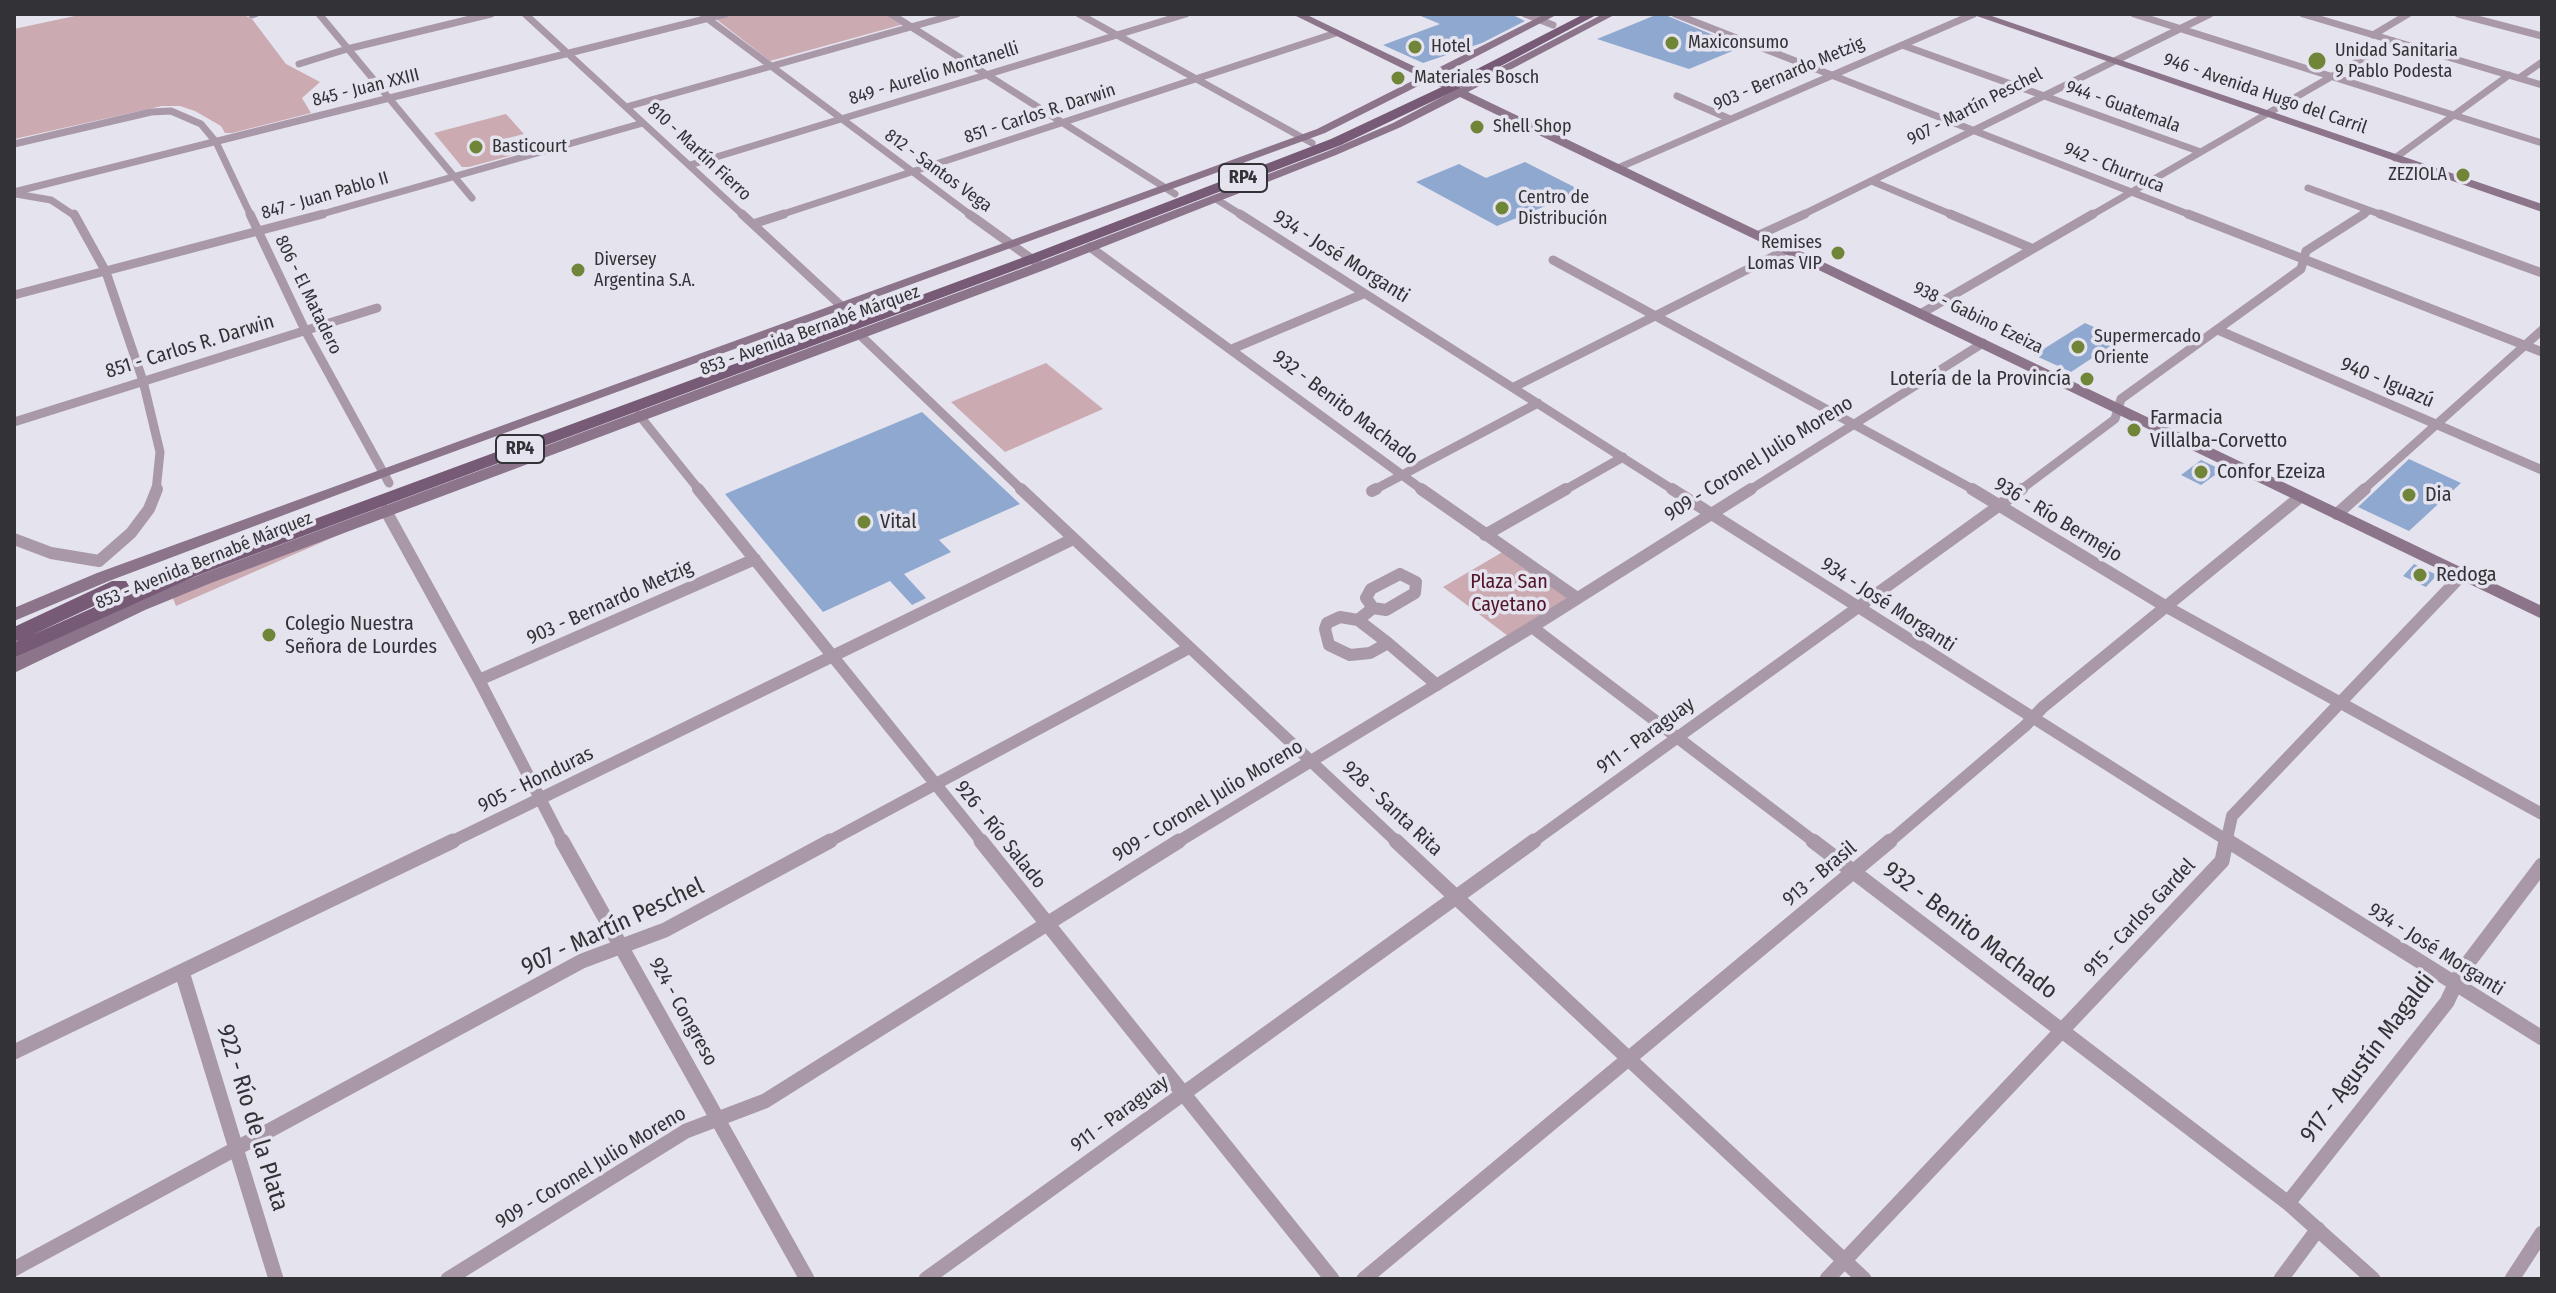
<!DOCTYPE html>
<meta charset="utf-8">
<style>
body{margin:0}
#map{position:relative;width:2556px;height:1293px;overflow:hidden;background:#e4e3ee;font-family:"Fira Sans Condensed",sans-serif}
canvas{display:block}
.frame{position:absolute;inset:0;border:16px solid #333236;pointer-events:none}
</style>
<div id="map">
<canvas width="2556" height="1293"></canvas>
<div class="frame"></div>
</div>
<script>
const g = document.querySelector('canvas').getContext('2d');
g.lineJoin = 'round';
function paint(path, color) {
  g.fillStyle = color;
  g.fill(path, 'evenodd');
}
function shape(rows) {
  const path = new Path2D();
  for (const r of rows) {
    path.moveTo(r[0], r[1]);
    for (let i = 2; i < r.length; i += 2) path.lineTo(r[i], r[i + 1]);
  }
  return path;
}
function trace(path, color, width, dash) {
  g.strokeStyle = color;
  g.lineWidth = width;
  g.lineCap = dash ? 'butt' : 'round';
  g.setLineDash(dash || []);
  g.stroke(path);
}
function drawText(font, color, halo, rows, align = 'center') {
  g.font = font + ' "Fira Sans Condensed",sans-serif';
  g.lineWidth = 7;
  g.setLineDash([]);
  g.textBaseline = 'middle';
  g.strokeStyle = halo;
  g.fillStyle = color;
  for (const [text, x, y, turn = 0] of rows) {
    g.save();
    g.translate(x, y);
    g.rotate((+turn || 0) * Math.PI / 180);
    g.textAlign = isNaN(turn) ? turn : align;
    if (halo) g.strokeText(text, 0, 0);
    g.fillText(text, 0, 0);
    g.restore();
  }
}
const green = shape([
 [84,14,242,14,252,19,286,64,320,82,302,98,311,113,232,133,225,133,221,126,195,111,180,106,162,106,14,139,14,29],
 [735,14,888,14,904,24,770,61,716,19],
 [506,114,524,134,500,140,513,155,469,167,462,167,434,133],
 [1046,363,1103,409,1005,452,951,402],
 [382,516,176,606,172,596],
 [1506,550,1577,598,1512,639,1443,587]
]);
const building = shape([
 [1416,14,1511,14,1525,21,1482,43,1423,63,1383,45,1440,24],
 [1658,14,1663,14,1742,47,1689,69,1597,39],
 [1525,162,1582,191,1497,226,1416,182,1459,164,1486,178],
 [2085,323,2121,339,2071,372,2034,355],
 [922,412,1020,504,939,540,951,552,904,574,926,598,912,605,890,581,823,612,725,494],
 [2409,459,2461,483,2409,531,2358,507],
 [2201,460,2222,470,2201,485,2181,475],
 [2414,564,2437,575,2426,587,2403,576]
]);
const streetFar3 = shape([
 [319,14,472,198],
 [525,14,744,216],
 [891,14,1175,194],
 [1079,14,1312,143],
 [1525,14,1553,25],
 [1675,14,2193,216],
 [2134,14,2542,143],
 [2303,14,2542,85],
 [2458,14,2542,36],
 [252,15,255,14],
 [704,16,972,216],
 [2373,35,2408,14],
 [1902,45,2198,151],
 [299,64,347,49,491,14],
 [2519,78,2542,62],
 [1677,96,1730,119],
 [626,107,957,14],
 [14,144,151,112,171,111,201,124,216,142,251,216],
 [2395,158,2509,75],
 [690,165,1186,14],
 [1618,168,1974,14],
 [1874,182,1955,216],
 [2308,188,2385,216],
 [14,192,725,14],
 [16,194,51,200,75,216],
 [1216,199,1243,216],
 [315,216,643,123],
 [777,216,1336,33],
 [1800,216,2210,14],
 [2090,216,2393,41],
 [2361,216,2369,211]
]);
const streetFar2 = shape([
 [74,214,106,272,143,381,160,452,156,491],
 [250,214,305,330,389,483],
 [742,214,850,314],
 [969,214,1040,265],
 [1240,214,1675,491],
 [1950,214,2031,248],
 [2188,214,2542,352],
 [2380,214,2542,273],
 [753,224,784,214],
 [1759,235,1805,214],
 [1090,247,1424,491],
 [1553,260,1976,491],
 [14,295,323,214],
 [1922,313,2093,214],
 [2218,330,2542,470],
 [859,334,1023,491],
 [1232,349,1363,294],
 [1514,387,1788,249],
 [639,415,700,491],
 [14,422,377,308],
 [1372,491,1538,403],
 [1563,491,1623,457],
 [1748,491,1983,343],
 [2019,491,2115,419,2121,399,2301,269,2306,251,2364,214],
 [2362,491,2542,330]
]);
const streetFar1 = shape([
 [698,489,983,843],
 [1021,489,1398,843],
 [1421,489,1577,598],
 [1672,489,2231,843],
 [1972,489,2165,606,2542,814],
 [1372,491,1376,489],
 [386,511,479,680,563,843],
 [2337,514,2365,489],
 [1485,535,1566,489],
 [14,539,51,553,99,561],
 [99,561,131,533,149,509,157,489],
 [1400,574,1416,582,1415,593,1386,610,1373,608,1366,598,1371,589,1400,574],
 [1340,617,1358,620,1388,643,1370,653,1350,655,1329,645,1325,629,1327,623,1340,617],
 [1358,620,1373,608],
 [1532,627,1816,843],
 [1388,643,1437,685],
 [479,680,755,559],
 [449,843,1073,539],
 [826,843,1189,648],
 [1176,843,1532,627,1751,489],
 [1531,843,2022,489],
 [1888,843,2025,726,2043,707,2300,497],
 [2226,843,2232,816,2462,575]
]);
const street = shape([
 [562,841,807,1279],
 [981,841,1332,1279],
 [1396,841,1864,1279],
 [1813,841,2288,1203,2373,1279],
 [2228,841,2542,1038],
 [182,972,276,1279],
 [14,1052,453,841],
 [2288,1203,2447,1002,2461,972,2542,865],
 [14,1269,582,961,665,930,830,841],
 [448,1279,686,1131,765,1101,1179,841],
 [926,1279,1534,841],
 [1364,1279,1890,841],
 [1827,1279,2222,861,2226,841],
 [2281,1279,2318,1229],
 [2512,1279,2542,1233]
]);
const secondary = shape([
 [1292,14,1305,14,1428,73,1545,14,1558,14,1437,77,1460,88,1603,14,1616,14,1468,92,2542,606,2542,619,1460,97,1401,127,1336,155,1047,269,211,583,145,610,14,673,14,658,133,602,199,575,1037,263,1328,151,1393,123,1451,92,1428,81,1325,133,390,475,109,581,14,621,14,608,97,573,1317,129,1420,77,1292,14],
 [1971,14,1986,14,2542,204,2542,212,1971,14]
]);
const primary = shape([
 [1584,14,1598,14,1454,91,1341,145,1037,262,196,576,14,658,14,643,19,640,14,642,14,627,112,581,126,581,129,586,126,591,32,635,182,568,1027,256,1331,139,1446,85,1584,14]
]);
const markers = [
 [1672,43,8,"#708537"],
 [1415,47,8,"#708537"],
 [2317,61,10,"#708537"],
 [1398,78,8,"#708537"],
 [1477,127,8,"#708537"],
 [476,147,8,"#708537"],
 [2463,175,8,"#708537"],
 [1502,208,8,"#708537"],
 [1838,253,8,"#708537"],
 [578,270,8,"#708537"],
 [2078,347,8,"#708537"],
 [2087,379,8,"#708537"],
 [2134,430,8,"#708537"],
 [2201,472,8,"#708537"],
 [2409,495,8,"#708537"],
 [864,522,8,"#708537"],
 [2420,575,8,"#708537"],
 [269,635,8,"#708537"]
];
const farPoinames = [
 ["Maxiconsumo",1688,43],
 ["Hotel",1431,47],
 ["Unidad Sanitaria",2335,51],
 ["9 Pablo Podesta",2335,72],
 ["Materiales Bosch",1414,78],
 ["Shell Shop",1493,127],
 ["Basticourt",492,147],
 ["ZEZIOLA",2447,175,"right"],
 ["Centro de",1518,198],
 ["Distribución",1518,219],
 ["Remises",1822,243,"right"],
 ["Lomas VIP",1822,264,"right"],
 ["Diversey",594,260],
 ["Argentina S.A.",594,281],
 ["Supermercado",2094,337],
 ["Oriente",2094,358]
];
const farStreetnames = [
 ["849 - Aurelio Montanelli",934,74,-17],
 ["903 - Bernardo Metzig",1789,74,-23],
 ["845 - Juan XXIII",366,88,-14],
 ["946 - Avenida Hugo del Carril",2265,94,19],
 ["907 - Martín Peschel",1975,107,-27],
 ["944 - Guatemala",2123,107,20],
 ["851 - Carlos R. Darwin",1040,114,-18],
 ["810 - Martín Fierro",699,152,43],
 ["942 - Churruca",2114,168,22],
 ["812 - Santos Vega",938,171,36],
 ["847 - Juan Pablo II",325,196,-16],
 ["806 - El Matadero",308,295,64],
 ["938 - Gabino Ezeiza",1978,318,26],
 ["853 - Avenida Bernabé Márquez",810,331,-20],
 ["853 - Avenida Bernabé Márquez",204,561,-22]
];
const shields = [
 [1243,178,48],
 [520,449,48]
];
const shieldNames = [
 ["RP4",1243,178],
 ["RP4",520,449]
];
const streetNames = [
 ["934 - José Morganti",1341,257,32],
 ["851 - Carlos R. Darwin",190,347,-17],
 ["940 - Iguazú",2387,383,23],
 ["932 - Benito Machado",1345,408,37],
 ["909 - Coronel Julio Moreno",1759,459,-32],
 ["936 - Río Bermejo",2058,520,31],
 ["903 - Bernardo Metzig",610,603,-24],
 ["934 - José Morganti",1888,605,33],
 ["911 - Paraguay",1646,736,-36],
 ["905 - Honduras",536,780,-26],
 ["909 - Coronel Julio Moreno",1208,801,-31],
 ["928 - Santa Rita",1392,809,43],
 ["926 - Río Salado",1000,835,51],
 ["913 - Brasil",1820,874,-40],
 ["915 - Carlos Gardel",2140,918,-47],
 ["934 - José Morganti",2436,950,32],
 ["924 - Congreso",683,1012,61],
 ["911 - Paraguay",1120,1114,-36],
 ["909 - Coronel Julio Moreno",591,1168,-31]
];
const poiNames = [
 ["Lotería de la Provincía",2071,379,"right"],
 ["Farmacia",2150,418],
 ["Villalba-Corvetto",2150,441],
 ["Confor Ezeiza",2217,472],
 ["Dia",2425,495],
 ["Vital",880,522],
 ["Redoga",2436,575],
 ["Colegio Nuestra",285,624],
 ["Señora de Lourdes",285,647]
];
const parkNames = [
 ["Plaza San",1509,582],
 ["Cayetano",1509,605]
];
const nearStreetnames = [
 ["907 - Martín Peschel",613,927,-25],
 ["932 - Benito Machado",1970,931,37],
 ["917 - Agustín Magaldi",2368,1058,-53],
 ["922 - Río de la Plata",252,1118,73]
];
paint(green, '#ccaab2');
paint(building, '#8fa8d0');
trace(streetFar3, '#a999a8', 7);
trace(streetFar2, '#a999a8', 9);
trace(streetFar1, '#a999a8', 12);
trace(street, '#a999a8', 15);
paint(secondary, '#8c758b');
paint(primary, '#775b76');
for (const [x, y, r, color] of markers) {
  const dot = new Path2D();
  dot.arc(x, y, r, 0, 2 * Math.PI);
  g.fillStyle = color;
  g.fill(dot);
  trace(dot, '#e4e3ee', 3);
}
drawText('18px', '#333236', '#e4e3ee', farPoinames, 'left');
drawText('18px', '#333236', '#e4e3ee', farStreetnames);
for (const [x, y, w] of shields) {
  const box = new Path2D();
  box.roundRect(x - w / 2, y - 14, w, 28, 6);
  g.fillStyle = '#e4e3ee';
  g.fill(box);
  trace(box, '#333236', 2);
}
drawText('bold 18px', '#333236', null, shieldNames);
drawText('20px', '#333236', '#e4e3ee', streetNames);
drawText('20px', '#333236', '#e4e3ee', poiNames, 'left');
drawText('20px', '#52142b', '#e4e3ee', parkNames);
drawText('24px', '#333236', '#e4e3ee', nearStreetnames);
</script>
